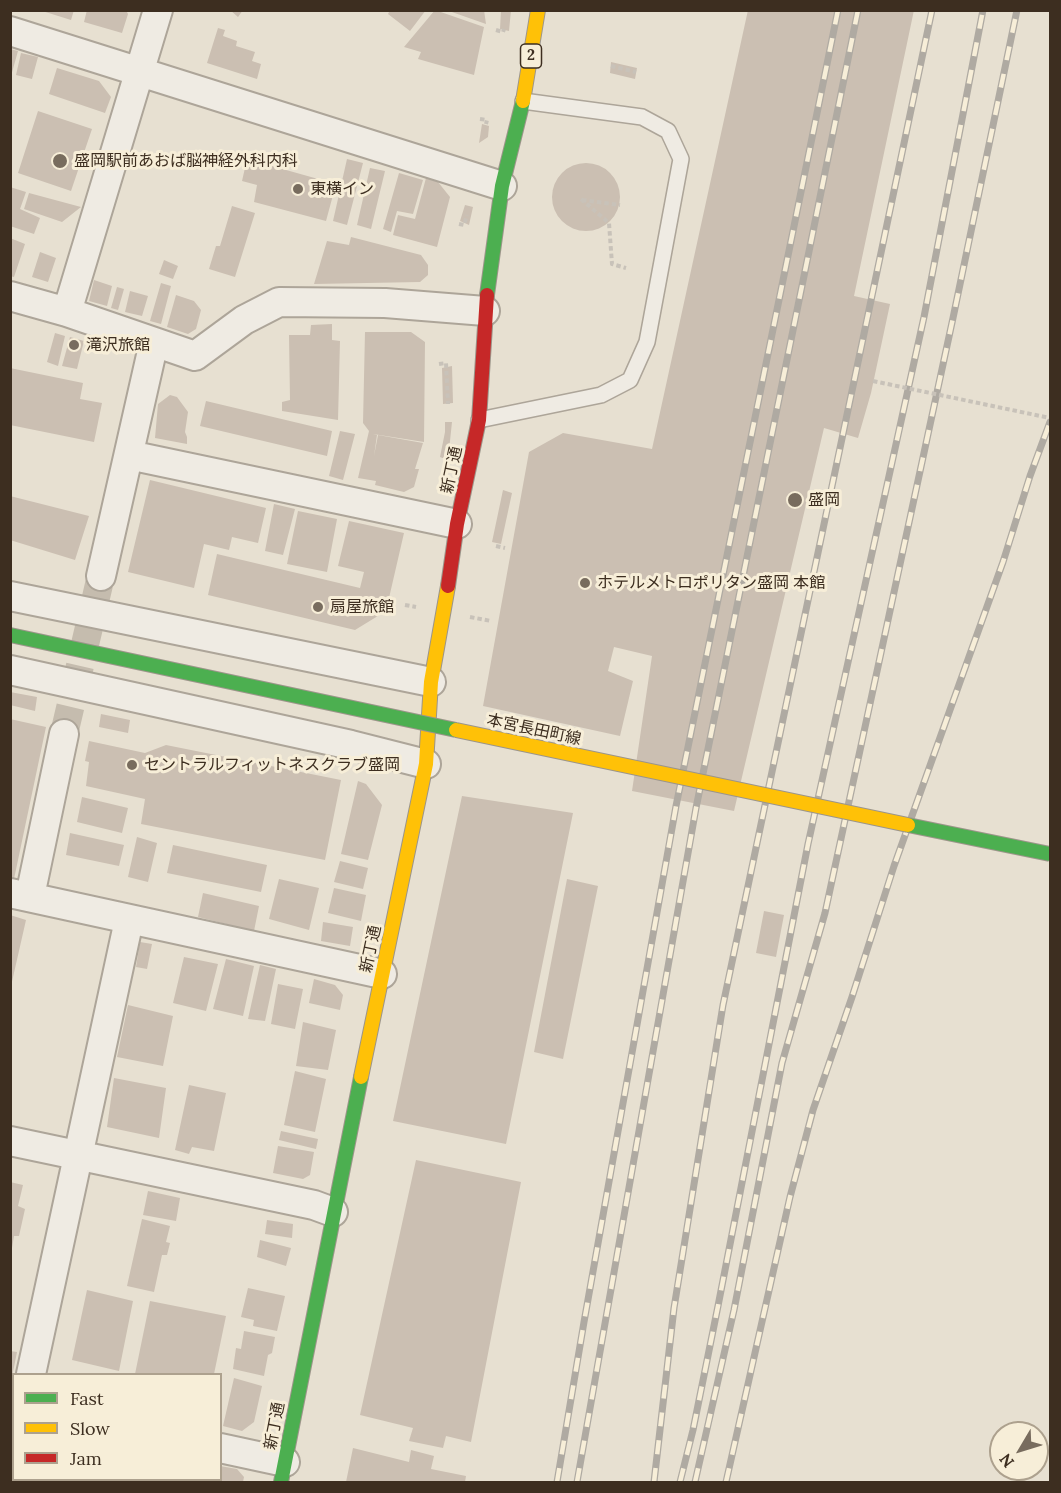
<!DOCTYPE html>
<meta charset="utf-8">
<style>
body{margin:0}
#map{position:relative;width:1061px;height:1493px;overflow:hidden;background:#e7e0d1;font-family:Lora,serif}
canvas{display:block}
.frame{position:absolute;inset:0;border:12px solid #3d2e20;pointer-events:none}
.legend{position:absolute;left:12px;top:1373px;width:210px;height:108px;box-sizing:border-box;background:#f7eed8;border:2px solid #ada18e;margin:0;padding:8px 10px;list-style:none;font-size:18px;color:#3d2e20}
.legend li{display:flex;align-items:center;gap:12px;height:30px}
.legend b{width:30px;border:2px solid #ada18e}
.north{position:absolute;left:989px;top:1421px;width:60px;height:60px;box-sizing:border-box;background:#f7eed8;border:2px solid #ada18e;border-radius:50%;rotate:232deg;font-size:16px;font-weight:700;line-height:24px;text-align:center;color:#3d2e20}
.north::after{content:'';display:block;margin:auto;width:21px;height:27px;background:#786c5e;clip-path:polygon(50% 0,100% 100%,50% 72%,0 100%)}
</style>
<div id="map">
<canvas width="1061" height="1493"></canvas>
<div class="frame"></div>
<ul class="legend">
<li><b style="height:8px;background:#4caf50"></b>Fast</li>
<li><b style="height:8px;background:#ffc107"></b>Slow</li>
<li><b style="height:8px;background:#c62828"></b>Jam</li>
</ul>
<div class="north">N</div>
</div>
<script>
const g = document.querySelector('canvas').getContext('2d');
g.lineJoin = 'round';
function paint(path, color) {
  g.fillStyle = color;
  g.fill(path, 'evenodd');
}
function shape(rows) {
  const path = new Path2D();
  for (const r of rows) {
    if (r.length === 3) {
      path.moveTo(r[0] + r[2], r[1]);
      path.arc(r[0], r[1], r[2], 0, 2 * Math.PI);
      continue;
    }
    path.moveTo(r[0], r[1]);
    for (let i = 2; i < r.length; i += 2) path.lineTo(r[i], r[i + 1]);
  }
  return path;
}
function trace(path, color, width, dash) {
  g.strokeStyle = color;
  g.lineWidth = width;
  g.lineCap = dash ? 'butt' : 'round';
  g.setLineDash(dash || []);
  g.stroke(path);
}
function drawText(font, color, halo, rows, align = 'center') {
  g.font = font + ' Lora,"Noto Sans JP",serif';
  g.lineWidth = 6;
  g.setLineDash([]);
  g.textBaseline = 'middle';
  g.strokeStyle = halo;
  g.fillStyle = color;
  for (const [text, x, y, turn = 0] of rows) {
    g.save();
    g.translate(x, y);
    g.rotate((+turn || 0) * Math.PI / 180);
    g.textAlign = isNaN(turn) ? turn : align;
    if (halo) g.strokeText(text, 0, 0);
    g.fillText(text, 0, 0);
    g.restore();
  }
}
const building = shape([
 [39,10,74,10,71,20],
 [87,10,126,10,128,14,122,33,84,22],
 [230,10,243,10,238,17],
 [390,10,426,10,410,31,388,14],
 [435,10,484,27,474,75,418,59,421,52,404,47],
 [449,10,484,10,486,24,449,11],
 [501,10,511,10,509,31,500,29],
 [748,10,914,10,854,296,890,304,871,393,858,438,824,428,734,811,632,791,652,656,614,647,608,671,633,681,620,736,483,706,529,452,563,433,652,449],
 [218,28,225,30,223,36,237,41,236,46,255,52,252,61,261,64,257,79,207,63],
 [10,49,18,51,11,76,10,76],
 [21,53,38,57,32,79,16,75],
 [611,62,637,68,635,79,610,73],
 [57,68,99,81,111,97,105,113,49,94],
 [38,111,92,129,71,191,18,173],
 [482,124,489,126,488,137,479,143],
 [247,159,336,184,326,221,254,202,257,185,242,181],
 [347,159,363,163,347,225,333,221],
 [586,197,34],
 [370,168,385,171,371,229,357,225],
 [399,173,423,180,413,214,397,211,391,232,383,229],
 [426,178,438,182,450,197,437,247,393,235,398,215,415,219],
 [10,187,26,192,20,209,40,218,34,234,10,226],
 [29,193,81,207,62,222,24,209],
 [465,205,473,207,469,225,460,221],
 [232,206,255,213,235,277,209,269,216,246,220,246],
 [351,237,421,255,428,265,428,275,420,282,314,284,327,241,349,245],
 [10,238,25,244,14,277,10,276],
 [40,252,56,258,48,282,32,277],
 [164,260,178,266,173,279,159,274],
 [94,280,112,286,107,306,89,301],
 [161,283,171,286,161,324,150,321],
 [117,287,124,289,118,310,111,308],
 [130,291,148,296,142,316,125,312],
 [176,295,194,301,201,310,196,329,188,334,167,327],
 [332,324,332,340,340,341,338,420,282,411,282,402,290,400,289,335,310,335,311,325],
 [365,332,411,332,425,342,424,442,373,434,377,435,374,456,378,435,423,443,415,469,419,469,414,487,404,492,375,485,376,481,358,478,369,431,363,423],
 [55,333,65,336,58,366,47,362],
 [70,337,84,341,77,369,62,366],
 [452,366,453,403,443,404,442,368],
 [10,368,83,383,80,399,102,403,94,442,10,425],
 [170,395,177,397,188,412,185,432,187,437,187,444,155,438,158,404],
 [206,401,332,431,327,456,200,426],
 [445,422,452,422,448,460,440,457,445,432],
 [340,431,355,434,343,480,329,476],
 [150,480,266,508,258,543,232,537,229,550,204,544,194,588,128,572],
 [503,490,512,493,501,544,492,542],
 [10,496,89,516,75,560,10,540],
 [274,504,295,509,283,555,265,551],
 [298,511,337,519,327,572,287,564],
 [349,521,404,533,386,611,355,630,208,595,217,554,360,588,364,572,338,566],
 [10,692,37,697,35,711,10,705],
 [101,714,130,720,128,733,99,727],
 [10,719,46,727,14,879,10,879],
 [89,741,145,753,166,745,341,780,325,860,141,824,145,799,86,786,89,762,85,761],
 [358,781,366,784,382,805,368,860,341,854],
 [462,796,573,813,506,1144,393,1121],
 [82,797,128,808,122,833,77,822],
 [70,833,124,845,119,866,66,855],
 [137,837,157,843,148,882,128,877],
 [173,845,267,865,261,892,167,873],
 [340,861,368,868,363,889,334,882],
 [279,879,319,888,309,930,269,919],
 [567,879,598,886,563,1059,534,1052],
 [334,888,366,895,361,921,328,913],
 [203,893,259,906,254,931,198,917],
 [764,911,784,915,776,957,756,953],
 [10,915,26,920,11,986,10,985],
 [323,922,353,927,350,946,321,941],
 [140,942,152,944,147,969,136,967],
 [184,957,218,964,206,1011,173,1003],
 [226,959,254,966,243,1016,213,1009],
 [260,965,276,969,265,1021,248,1019],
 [314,979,335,985,343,995,340,1010,309,1003],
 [278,984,303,989,295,1029,271,1024],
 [128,1005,173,1016,163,1066,117,1057],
 [303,1022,336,1030,328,1070,296,1066],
 [295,1071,326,1079,315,1132,284,1125],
 [114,1078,166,1088,159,1138,107,1127],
 [189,1085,226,1093,214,1151,192,1147,189,1154,175,1150],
 [281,1131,318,1139,316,1149,279,1140],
 [278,1146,314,1152,310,1175,303,1179,273,1173],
 [416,1160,521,1182,471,1442,446,1436,443,1448,409,1441,413,1428,360,1415],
 [10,1182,23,1185,18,1206,25,1209,19,1236,14,1236,12,1248],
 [148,1191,180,1198,176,1221,143,1215],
 [142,1219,170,1226,166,1242,170,1243,167,1255,162,1255,154,1292,127,1286],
 [267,1220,293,1224,292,1238,265,1234],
 [260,1240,291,1248,286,1266,257,1257],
 [248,1288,285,1296,277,1331,253,1326,254,1320,241,1317],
 [87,1290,133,1301,119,1371,72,1360],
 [150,1301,226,1316,214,1374,135,1374],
 [244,1331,275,1337,272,1353,268,1355,264,1376,233,1369,236,1348,241,1349],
 [10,1351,17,1352,12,1377,10,1377],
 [234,1378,262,1386,254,1422,242,1431,223,1426],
 [353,1448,409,1462,411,1450,434,1456,431,1469,466,1476,465,1482,346,1482],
 [220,1466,237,1469,244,1477,243,1482,208,1482,209,1480,220,1480],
 [43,1480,190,1480,189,1482,43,1482]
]);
const streetTunnel = shape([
 [64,734,101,576]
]);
const path = shape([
 [496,30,503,32,504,29],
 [611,66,636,72],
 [480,119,487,120,486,124],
 [581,199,609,223,612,264,626,268],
 [582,200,620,205],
 [459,224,464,225,467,215],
 [439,364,446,363,448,404],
 [496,546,505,548],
 [405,605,416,607],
 [470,617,491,621]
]);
const lane = shape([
 [479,420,601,395,630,380,647,342,681,159,668,131,642,117,523,101]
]);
const street = shape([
 [10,31,502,186],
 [10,296,67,312,195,356,244,320,279,302,385,303,485,311],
 [67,312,158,10],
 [129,455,457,524],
 [101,576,154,342],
 [10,596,431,682],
 [10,670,351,745,426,764],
 [10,893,382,974],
 [30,896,64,734],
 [10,1141,314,1205,333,1212],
 [31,1374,129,920],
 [10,1403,14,1403],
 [220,1448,285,1462],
 [10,1473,14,1459]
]);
const fast = shape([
 [487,295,502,186,523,101],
 [281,1482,361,1077]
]);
const slow = shape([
 [523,101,538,10],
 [361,1077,426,764,431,682,448,586]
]);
const jam = shape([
 [448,586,457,524,479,420,487,295]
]);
const rail = shape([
 [557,1482,584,1322,676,806,838,10],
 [577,1482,696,808,858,10],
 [654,1482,674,1308,723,1005,932,10],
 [680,1482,693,1430,718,1306,808,844,924,317,983,10],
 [695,1482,734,1310,782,1063,825,913,953,318,1017,10],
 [726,1482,790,1197,813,1110,852,997,894,866,1003,562,1030,476,1050,422]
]);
const pathBridge = shape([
 [873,381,1050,418]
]);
const fastBridge = shape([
 [10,635,456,730],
 [908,825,1050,854]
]);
const slowBridge = shape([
 [456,730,908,825]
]);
const markers = [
 [60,161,8,"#786c5e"],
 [298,189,6,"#786c5e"],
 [74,345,6,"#786c5e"],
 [795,500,8,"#786c5e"],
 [585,583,6,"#786c5e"],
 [318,607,6,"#786c5e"],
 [132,765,6,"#786c5e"]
];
const shields = [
 [531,56,21]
];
const shieldNames = [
 ["2",531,56]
];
const poiNames = [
 ["盛岡駅前あおば脳神経外科内科",74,161],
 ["東横イン",310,189],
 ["滝沢旅館",86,345],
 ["盛岡",808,500],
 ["ホテルメトロポリタン盛岡 本館",597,583],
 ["扇屋旅館",330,607],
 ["セントラルフィットネスクラブ盛岡",144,765]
];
const streetNames = [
 ["新丁通",452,470,-78],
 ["本宮長田町線",534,730,12],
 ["新丁通",371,949,-78],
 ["新丁通",275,1426,-79]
];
paint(building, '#cbbfb2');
trace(streetTunnel, '#c5bcae', 28, [28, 14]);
trace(lane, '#ada599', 18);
trace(street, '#ada599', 32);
trace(fast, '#9c958a', 16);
trace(slow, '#9c958a', 16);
trace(jam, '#9c958a', 16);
trace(path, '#c8c2b9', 4, [4.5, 3]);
trace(lane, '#efebe3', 15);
trace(street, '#efebe3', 28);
trace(fast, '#4caf50', 14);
trace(slow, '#ffc107', 14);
trace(jam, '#c62828', 14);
trace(rail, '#afaaa2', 7);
trace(rail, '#f7eed8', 4.5, [14]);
trace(fastBridge, '#9c958a', 16, []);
trace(slowBridge, '#9c958a', 16, []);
trace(pathBridge, '#c8c2b9', 4, [4.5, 3]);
trace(fastBridge, '#4caf50', 14);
trace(slowBridge, '#ffc107', 14);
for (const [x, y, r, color] of markers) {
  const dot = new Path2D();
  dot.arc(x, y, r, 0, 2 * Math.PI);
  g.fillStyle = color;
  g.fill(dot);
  trace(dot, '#f7eed8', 2);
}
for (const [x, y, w] of shields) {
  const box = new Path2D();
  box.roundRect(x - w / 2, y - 12, w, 24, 4.5);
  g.fillStyle = '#f7eed8';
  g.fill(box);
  trace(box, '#3d2e20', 1.5);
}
drawText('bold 15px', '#3d2e20', null, shieldNames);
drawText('16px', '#3d2e20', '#f7eed8', poiNames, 'left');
drawText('16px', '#3d2e20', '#f7eed8', streetNames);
</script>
